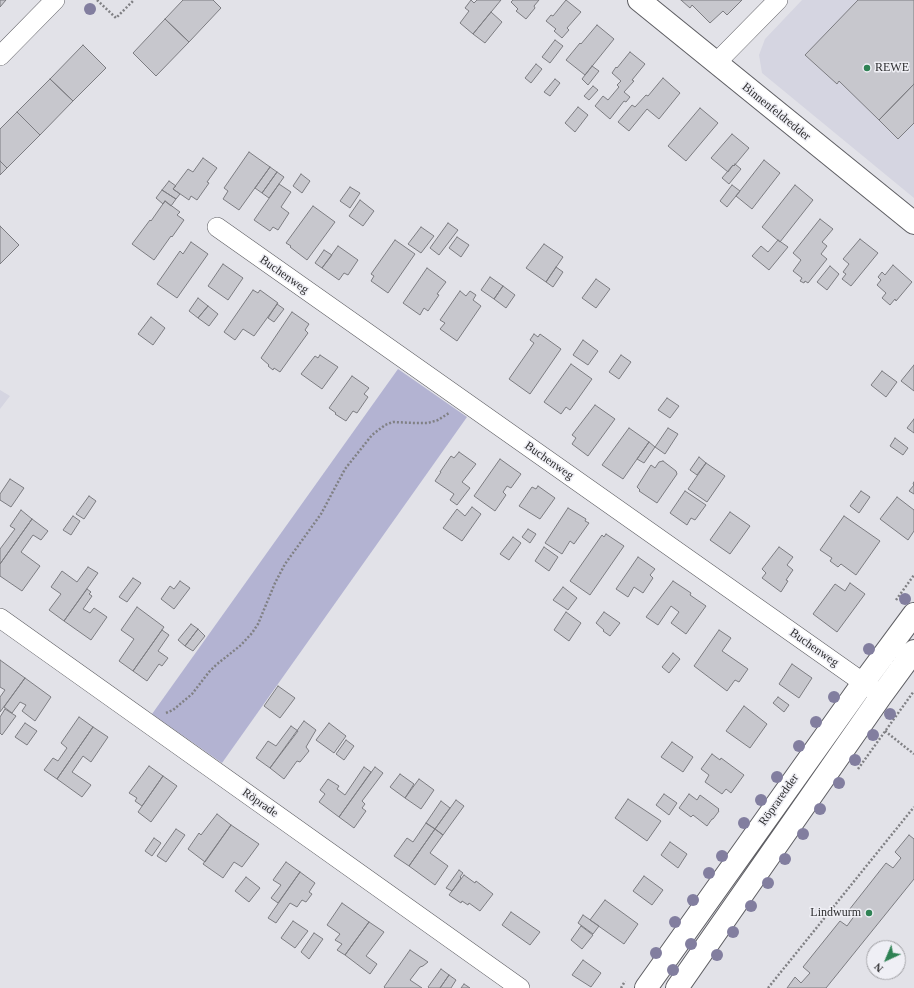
<!DOCTYPE html>
<meta charset="utf-8">
<style>
body{margin:0}
#map{position:relative;width:914px;height:988px;overflow:hidden;background:#e2e2e8;font-family:"Times New Roman",serif}
canvas{display:block}
.north{position:absolute;left:866px;top:940px;width:40px;height:40px;box-sizing:border-box;background:#efeff5;border:1px solid #a2a2a6;border-radius:50%;rotate:224deg;font-size:11px;font-weight:700;line-height:16px;text-align:center;color:#2e2e30}
.north::after{content:'';display:block;margin:auto;width:14px;height:18px;background:#2f8254;clip-path:polygon(50% 0,100% 100%,50% 72%,0 100%)}
</style>
<div id="map">
<canvas width="914" height="988"></canvas>
<div class="north">N</div>
</div>
<script>
const g = document.querySelector('canvas').getContext('2d');
g.lineJoin = 'round';
function paint(path, color) {
  g.fillStyle = color;
  g.fill(path, 'evenodd');
}
function shape(rows) {
  const path = new Path2D();
  for (const r of rows) {
    path.moveTo(r[0], r[1]);
    for (let i = 2; i < r.length; i += 2) path.lineTo(r[i], r[i + 1]);
  }
  return path;
}
function trace(path, color, width, dash) {
  g.strokeStyle = color;
  g.lineWidth = width;
  g.lineCap = dash ? 'butt' : 'round';
  g.setLineDash(dash || []);
  g.stroke(path);
}
function drawText(font, color, halo, rows, align = 'center') {
  g.font = font + ' "Times New Roman",serif';
  g.lineWidth = 3;
  g.setLineDash([]);
  g.textBaseline = 'middle';
  g.strokeStyle = halo;
  g.fillStyle = color;
  for (const [text, x, y, turn = 0] of rows) {
    g.save();
    g.translate(x, y);
    g.rotate((+turn || 0) * Math.PI / 180);
    g.textAlign = isNaN(turn) ? turn : align;
    if (halo) g.strokeText(text, 0, 0);
    g.fillText(text, 0, 0);
    g.restore();
  }
}
const built = shape([
 [802,0,914,0,914,198,762,73,759,55,765,39],
 [0,390,10,396,0,409]
]);
const green = shape([
 [398,369,467,417,222,763,152,714]
]);
const building = shape([
 [0,0,6,0,0,7,0,0],
 [183,0,213,0,221,8,189,42,165,19,183,0],
 [471,0,474,3,477,0,501,0,473,34,460,23,469,11,465,8,471,0],
 [513,0,539,0,534,6,535,8,526,19,516,11,518,9,511,2,513,0],
 [566,0,581,12,567,28,569,30,562,38,554,31,556,29,546,21,551,15,553,16,566,0],
 [681,0,742,0,727,15,723,11,710,23,692,5,690,8,681,0],
 [858,0,914,0,914,84,879,120,839,81,837,84,805,55,858,0],
 [491,12,502,22,485,43,473,34,491,12],
 [165,19,189,42,156,76,133,53,165,19],
 [597,25,614,39,585,75,566,60,580,43,581,44,597,25],
 [555,40,563,46,550,63,542,57,555,40],
 [83,45,106,68,73,101,50,79,83,45],
 [630,52,645,64,632,80,634,81,624,92,630,97,626,102,624,101,610,119,595,106,603,96,608,100,619,87,617,85,621,81,612,73,616,67,617,68,630,52],
 [536,64,542,69,531,83,525,78,536,64],
 [592,66,599,71,588,85,582,79,592,66],
 [663,78,680,93,659,119,647,109,629,131,618,122,632,105,635,107,646,95,648,96,663,78],
 [50,79,73,101,40,135,17,112,50,79],
 [555,79,560,83,550,96,544,92,555,79],
 [914,84,914,123,898,139,879,120,914,84],
 [593,86,598,90,589,100,584,96,593,86],
 [578,107,588,115,575,132,565,123,578,107],
 [700,108,718,123,686,161,668,146,700,108],
 [17,112,40,135,7,168,0,161,0,129,17,112],
 [732,134,749,148,734,166,733,165,728,172,711,158,732,134],
 [249,152,270,167,239,210,223,199,228,191,224,188,249,152],
 [203,158,217,168,207,182,209,183,197,200,191,196,189,200,173,189,188,169,193,172,203,158],
 [764,160,780,173,752,209,736,196,764,160],
 [0,161,7,168,0,175,0,161],
 [735,164,741,169,729,184,722,178,733,165,734,166,735,164],
 [270,167,277,172,262,193,255,188,270,167],
 [277,172,284,177,269,198,262,193,277,172],
 [301,174,310,181,302,193,293,186,301,174],
 [169,181,176,186,173,189,180,194,176,199,162,190,169,181],
 [279,184,291,192,281,207,289,213,278,230,273,227,270,231,254,220,279,184],
 [732,185,740,191,727,207,720,201,732,185],
 [795,185,813,200,780,242,762,227,795,185],
 [350,187,360,193,350,208,340,201,350,187],
 [162,190,176,199,171,206,165,201,163,204,156,198,162,190],
 [360,200,374,211,363,226,349,216,360,200],
 [165,201,180,212,177,215,184,220,172,237,171,236,154,260,132,244,150,220,151,221,165,201],
 [313,206,335,222,307,260,290,247,291,246,286,243,313,206],
 [820,219,833,229,822,242,827,246,821,254,827,259,808,283,805,281,804,283,800,281,802,278,793,271,801,260,793,253,820,219],
 [448,223,458,230,439,255,430,248,448,223],
 [0,226,19,245,0,264,0,226],
 [421,227,434,236,421,253,408,244,421,227],
 [457,237,469,245,461,257,449,248,457,237],
 [860,239,878,253,851,286,842,279,846,274,843,272,849,264,843,259,860,239],
 [395,240,415,254,388,293,371,281,374,276,371,274,395,240],
 [778,240,788,247,769,270,752,256,761,246,768,252,778,240],
 [191,242,208,254,177,298,157,284,180,251,183,254,191,242],
 [544,244,563,257,546,282,526,268,544,244],
 [338,246,358,260,348,275,344,273,339,280,322,268,338,246],
 [324,250,332,255,322,268,315,263,324,250],
 [223,264,243,278,228,300,208,286,223,264],
 [893,265,912,282,896,301,895,299,890,305,882,298,886,293,877,285,881,280,878,277,882,272,885,275,893,265],
 [830,266,839,274,827,290,817,282,830,266],
 [556,267,563,272,553,287,546,282,556,267],
 [427,268,446,282,437,294,439,295,428,311,424,308,420,315,403,303,427,268],
 [490,277,503,286,494,299,481,290,490,277],
 [596,279,610,289,596,308,582,298,596,279],
 [503,286,515,295,506,308,494,299,503,286],
 [253,290,258,293,260,290,278,303,254,336,243,329,235,340,224,332,253,290],
 [460,291,466,296,470,291,476,295,473,300,481,306,457,341,440,329,445,323,440,320,460,291],
 [198,298,208,306,198,318,189,311,198,298],
 [277,304,284,309,274,322,268,318,277,304],
 [208,306,218,314,209,326,198,318,208,306],
 [292,312,309,324,305,330,308,333,280,372,274,368,273,370,268,366,269,365,261,358,292,312],
 [151,317,165,328,153,345,138,334,151,317],
 [534,334,538,337,540,334,561,349,530,394,509,379,534,343,530,340,534,334],
 [583,340,598,351,588,365,573,355,583,340],
 [320,355,338,367,322,389,301,374,315,356,318,358,320,355],
 [621,355,631,362,619,379,609,372,621,355],
 [571,364,592,379,570,410,566,407,561,414,544,402,571,364],
 [914,365,914,391,901,381,914,365],
 [882,371,897,382,886,397,871,385,882,371],
 [352,376,369,388,364,394,368,397,357,413,353,411,346,421,335,414,336,413,329,408,352,376],
 [667,398,679,406,670,418,658,410,667,398],
 [595,405,615,419,588,456,572,444,576,438,572,435,595,405],
 [914,419,914,433,907,428,914,419],
 [629,428,649,442,623,479,602,465,629,428],
 [668,428,678,434,665,454,655,447,668,428],
 [895,438,908,448,903,455,890,446,895,438],
 [649,442,655,447,644,463,637,459,649,442],
 [459,452,476,464,462,482,470,488,457,505,450,500,454,494,435,481,441,472,440,472,451,456,454,458,459,452],
 [699,457,706,463,697,475,690,470,699,457],
 [500,459,521,474,511,488,507,486,503,492,506,495,495,511,474,496,500,459],
 [663,461,676,471,677,474,657,503,639,491,640,490,637,487,651,465,655,468,659,462,663,461],
 [706,463,725,476,707,502,688,489,706,463],
 [10,479,24,488,11,507,0,500,0,494,10,479],
 [914,482,914,494,909,491,914,485,913,484,914,482],
 [538,486,555,498,540,519,519,506,532,487,536,489,538,486],
 [685,491,706,505,695,520,691,518,687,525,670,513,685,491],
 [861,491,870,497,859,513,850,506,861,491],
 [89,496,96,501,84,519,76,514,89,496],
 [897,497,914,510,914,531,908,540,880,519,897,497],
 [472,507,481,514,462,541,443,528,457,509,465,516,472,507],
 [568,508,586,519,585,521,589,523,574,544,570,541,562,554,545,543,568,508],
 [21,510,32,519,0,564,0,549,15,529,10,526,21,510],
 [730,512,750,526,730,554,710,540,730,512],
 [73,516,80,521,71,535,63,530,73,516],
 [844,516,880,541,856,575,841,564,838,567,830,561,832,558,820,550,844,516],
 [32,519,48,531,41,540,33,535,21,552,40,566,22,591,0,576,0,564,32,519],
 [528,529,536,534,530,543,522,537,528,529],
 [606,534,624,546,590,595,570,581,602,535,604,537,606,534],
 [513,537,521,543,509,560,500,554,513,537],
 [544,547,558,557,549,571,535,561,544,547],
 [779,547,793,557,787,565,793,570,786,580,788,581,781,592,762,578,766,573,762,569,779,547],
 [638,557,655,569,650,575,653,578,643,593,634,587,628,597,616,589,638,557],
 [88,567,98,573,64,621,49,610,61,594,51,587,62,571,77,582,88,567],
 [133,578,141,583,127,602,119,597,133,578],
 [180,581,190,588,174,609,161,599,170,586,174,589,180,581],
 [673,581,691,593,690,595,706,606,686,634,671,623,679,612,671,606,658,625,646,617,673,581],
 [850,583,865,594,837,632,813,614,835,584,845,591,850,583],
 [563,587,577,598,568,610,553,600,563,587],
 [87,589,91,592,89,594,92,596,83,609,90,613,94,608,107,617,91,640,64,621,87,589],
 [137,607,164,627,133,671,119,661,134,639,121,630,137,607],
 [566,612,581,623,569,641,554,630,566,612],
 [604,612,620,623,610,636,603,631,604,630,596,623,604,612],
 [191,624,198,629,185,646,178,640,191,624],
 [198,629,205,636,193,651,185,646,198,629],
 [162,630,169,635,158,651,168,658,162,666,159,664,147,681,133,671,162,630],
 [719,630,731,638,722,651,748,669,739,682,735,680,727,691,694,666,719,630],
 [673,653,680,659,669,673,662,667,673,653],
 [0,660,25,678,0,712,0,697,5,690,0,687,0,660],
 [792,664,812,678,799,698,779,684,792,664],
 [25,678,51,697,35,721,22,711,26,705,20,702,12,713,4,707,25,678],
 [278,686,295,698,280,718,264,706,278,686],
 [778,697,789,705,784,712,773,703,778,697],
 [744,706,767,724,750,748,726,731,744,706],
 [5,709,16,716,2,735,0,733,0,717,5,709],
 [79,717,93,727,57,779,44,770,53,758,58,761,67,748,61,743,79,717],
 [304,721,316,730,306,747,309,751,300,762,297,761,284,779,270,768,304,721],
 [25,723,37,731,27,745,15,737,25,723],
 [329,723,346,736,334,753,316,740,329,723],
 [291,726,298,731,270,768,256,758,268,741,276,746,291,726],
 [93,727,108,737,91,762,83,756,72,772,91,785,82,797,57,779,93,727],
 [346,740,354,746,344,760,336,754,346,740],
 [672,742,693,757,683,772,661,757,672,742],
 [712,754,720,760,721,758,744,775,731,793,726,789,722,794,705,782,709,775,701,769,712,754],
 [149,766,163,776,142,806,135,801,137,798,129,793,149,766],
 [364,767,371,772,339,817,319,802,325,794,320,790,328,779,339,786,337,789,345,795,364,767],
 [375,767,383,773,362,801,365,804,362,808,366,811,354,828,339,817,375,767],
 [400,774,414,784,405,798,390,787,400,774],
 [163,776,177,786,151,822,138,812,163,776],
 [419,779,434,790,421,809,405,798,419,779],
 [664,794,677,803,669,815,656,805,664,794],
 [689,794,697,800,700,795,719,809,718,810,719,811,713,819,712,819,707,826,693,815,691,817,679,808,689,794],
 [628,799,661,821,647,841,615,818,628,799],
 [456,800,464,806,443,835,435,829,456,800],
 [441,801,450,808,435,829,426,823,441,801],
 [217,814,231,825,205,862,188,849,199,833,201,835,217,814],
 [426,823,435,829,409,866,394,856,407,838,413,842,426,823],
 [231,825,259,844,242,867,234,862,223,878,203,864,231,825],
 [176,829,185,835,166,862,157,856,176,829],
 [435,829,443,835,430,853,448,866,435,885,409,866,435,829],
 [909,835,914,839,914,879,826,988,787,988,795,977,801,983,810,973,803,967,840,921,847,926,855,915,849,910,886,863,893,868,901,858,895,852,909,835],
 [154,838,161,843,152,856,145,851,154,838],
 [670,842,687,854,678,868,661,855,670,842],
 [286,862,300,872,278,903,271,898,281,885,273,880,286,862],
 [459,870,463,873,460,877,461,878,452,891,446,888,459,870],
 [300,872,315,883,309,892,312,894,306,902,302,900,297,907,290,903,276,923,268,918,300,872],
 [464,875,475,883,476,881,493,894,480,911,469,903,468,905,462,901,461,903,449,895,464,875],
 [644,876,663,890,652,905,633,891,644,876],
 [246,877,260,888,249,902,235,891,246,877],
 [605,900,638,924,624,944,590,920,605,900],
 [342,903,369,922,345,955,337,950,342,944,335,940,340,934,327,925,342,903],
 [511,912,540,932,530,945,502,925,511,912],
 [583,915,599,926,593,934,578,923,583,915],
 [293,921,308,931,295,948,281,938,293,921],
 [369,922,384,932,366,956,377,964,370,974,345,955,369,922],
 [581,926,593,935,582,949,571,940,581,926],
 [314,933,323,939,309,959,301,952,314,933],
 [410,950,428,962,423,966,420,967,410,980,422,988,385,988,384,987,410,950],
 [583,960,601,973,591,987,572,975,583,960],
 [441,969,449,975,440,988,429,988,428,987,441,969],
 [449,975,456,980,451,988,440,988,449,975],
 [464,984,470,988,461,988,464,984]
]);
const path = shape([
 [97,0,116,18,134,0],
 [896,600,914,575],
 [166,713,173,710,192,694,209,672,216,665,241,645,252,633,258,624,275,583,285,564,321,514,345,469,372,435,385,425,393,422,415,423,428,423,438,420,449,413],
 [885,731,914,754],
 [858,769,914,691],
 [621,988,625,981],
 [768,988,914,807]
]);
const minor = shape([
 [0,56,55,0],
 [716,63,778,0],
 [217,227,875,691],
 [0,618,520,988]
]);
const tertiary = shape([
 [646,988,863,683,914,614],
 [677,988,881,696,914,651]
]);
const secondary = shape([
 [639,0,914,223]
]);
const trees = [
 [90,9],
 [905,599],
 [869,649],
 [834,697],
 [890,714],
 [816,722],
 [873,735],
 [799,746],
 [855,760],
 [777,777],
 [839,783],
 [761,800],
 [820,809],
 [744,823],
 [803,834],
 [722,856],
 [785,859],
 [709,873],
 [768,883],
 [693,900],
 [751,906],
 [675,922],
 [733,932],
 [691,944],
 [656,953],
 [717,955],
 [673,970]
];
const markers = [
 [867,68,4,"#2f8254"],
 [869,913,4,"#2f8254"]
];
const poiNames = [
 ["REWE",875,68],
 ["Lindwurm",861,913,"right"]
];
const streetNames = [
 ["Binnenfeldredder",776,112,39],
 ["Buchenweg",284,275,35],
 ["Buchenweg",549,461,35],
 ["Buchenweg",814,648,35],
 ["Röpraredder",779,800,-55],
 ["Röprade",260,803,35]
];
paint(built, '#d5d5e1');
paint(green, '#b3b3d2');
paint(building, '#c7c7cd');
trace(building, '#7c7c81', 1);
trace(minor, '#5e5e63', 20);
trace(tertiary, '#5e5e63', 24);
trace(secondary, '#5e5e63', 24);
trace(path, '#808084', 2.5, [2, 2]);
trace(minor, '#fff', 19);
trace(tertiary, '#fff', 22);
trace(secondary, '#fff', 22);
g.fillStyle = '#827e9f';
for (const [x, y] of trees) {
  g.beginPath();
  g.arc(x, y, 6, 0, 2 * Math.PI);
  g.fill();
}
for (const [x, y, r, color] of markers) {
  const dot = new Path2D();
  dot.arc(x, y, r, 0, 2 * Math.PI);
  g.fillStyle = color;
  g.fill(dot);
  trace(dot, '#efeff5', 1.5);
}
drawText('12px', '#2e2e30', '#efeff5', poiNames, 'left');
drawText('12px', '#2e2e30', '#efeff5', streetNames);
</script>
